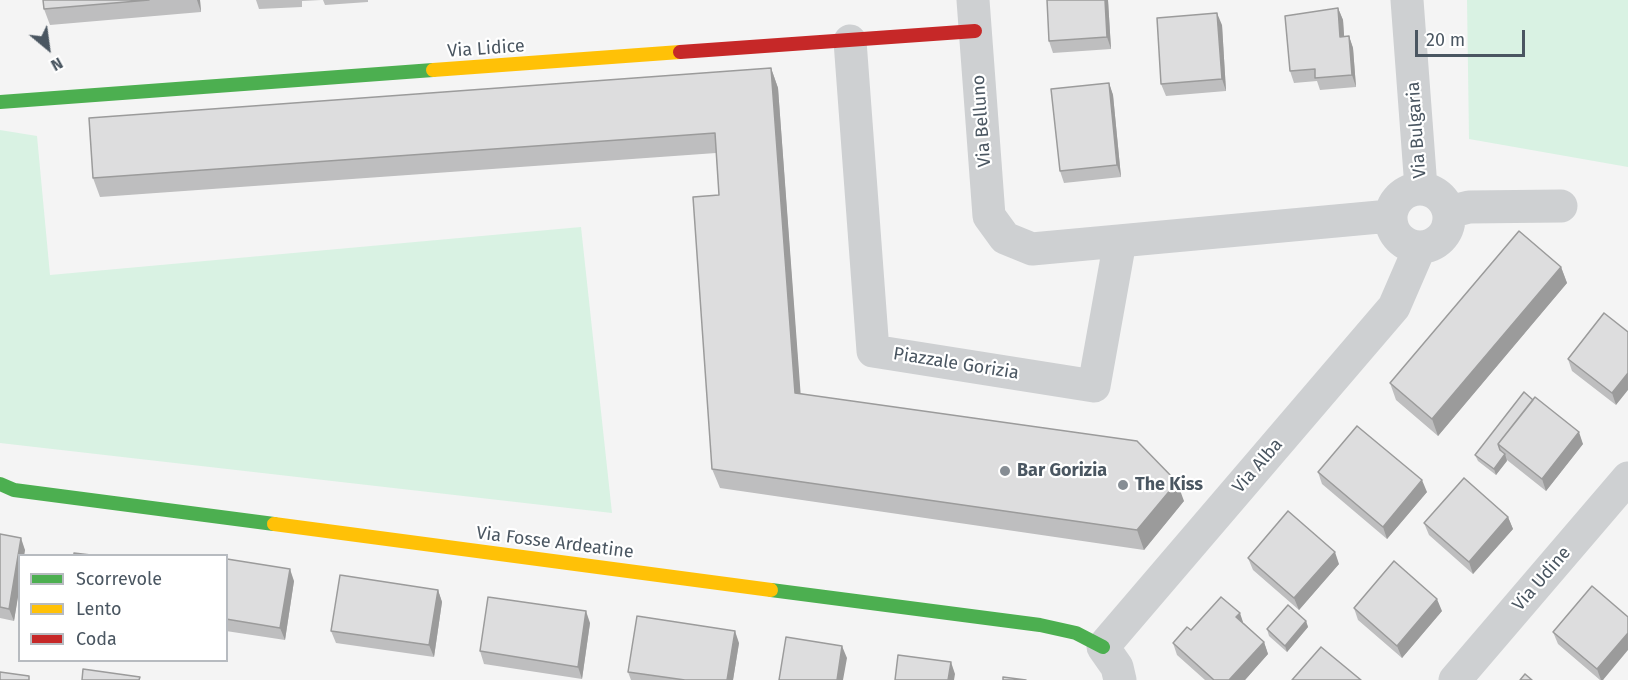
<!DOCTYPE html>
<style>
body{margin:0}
#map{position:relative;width:1628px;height:680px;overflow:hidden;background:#f4f4f4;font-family:"Fira Sans",sans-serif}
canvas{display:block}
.legend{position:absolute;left:18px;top:554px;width:210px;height:108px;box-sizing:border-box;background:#fff;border:2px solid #b7bbc0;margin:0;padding:8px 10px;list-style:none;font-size:18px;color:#4a5661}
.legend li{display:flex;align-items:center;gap:12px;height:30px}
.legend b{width:30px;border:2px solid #b7bbc0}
.north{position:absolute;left:18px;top:18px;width:60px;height:60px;-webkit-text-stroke:4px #fff;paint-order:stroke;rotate:151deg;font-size:16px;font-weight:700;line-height:24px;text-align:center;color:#4a5661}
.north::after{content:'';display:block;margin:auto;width:21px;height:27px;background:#4a5661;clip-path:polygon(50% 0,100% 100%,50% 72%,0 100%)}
.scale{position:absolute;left:1415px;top:30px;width:110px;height:27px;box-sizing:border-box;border:3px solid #4a5661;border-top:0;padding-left:8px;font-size:18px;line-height:21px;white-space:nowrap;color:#4a5661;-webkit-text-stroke:4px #fff;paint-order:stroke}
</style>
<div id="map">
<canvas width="1628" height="680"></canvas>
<ul class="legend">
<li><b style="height:8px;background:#4caf50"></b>Scorrevole</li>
<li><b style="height:8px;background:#ffc107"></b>Lento</li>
<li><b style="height:8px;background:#c62828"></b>Coda</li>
</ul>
<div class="north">N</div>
<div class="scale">20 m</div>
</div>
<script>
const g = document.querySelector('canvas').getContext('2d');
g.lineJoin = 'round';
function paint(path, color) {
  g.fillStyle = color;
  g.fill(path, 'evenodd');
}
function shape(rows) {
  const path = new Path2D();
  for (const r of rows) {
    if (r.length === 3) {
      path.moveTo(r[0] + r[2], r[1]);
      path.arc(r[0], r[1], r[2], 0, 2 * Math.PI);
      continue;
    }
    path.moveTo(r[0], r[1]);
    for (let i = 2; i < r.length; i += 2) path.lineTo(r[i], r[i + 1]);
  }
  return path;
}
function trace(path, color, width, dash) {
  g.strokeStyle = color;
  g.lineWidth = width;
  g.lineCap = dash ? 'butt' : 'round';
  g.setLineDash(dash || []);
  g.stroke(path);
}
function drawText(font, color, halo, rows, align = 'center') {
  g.font = font + ' "Fira Sans",sans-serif';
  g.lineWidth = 4.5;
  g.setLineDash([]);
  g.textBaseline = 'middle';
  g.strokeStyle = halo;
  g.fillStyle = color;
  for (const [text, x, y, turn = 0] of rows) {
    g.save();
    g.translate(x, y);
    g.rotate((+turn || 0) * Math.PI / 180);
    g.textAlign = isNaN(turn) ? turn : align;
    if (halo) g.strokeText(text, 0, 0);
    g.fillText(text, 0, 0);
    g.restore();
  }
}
const green = shape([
 [1467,0,1628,0,1628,167,1469,139],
 [0,130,37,136,50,275,581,227,612,513,0,443]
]);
const street = shape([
 [973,0,989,216,1005,238,1032,249,1390,216],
 [1407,0,1421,188],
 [850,41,873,351,1094,386,1120,241],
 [1420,218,29],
 [1449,212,1469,207,1561,206],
 [1120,680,1117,667,1103,647,1394,307,1420,247],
 [1455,680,1628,478]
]);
const fast = shape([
 [0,102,433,70],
 [0,484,14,490,274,524],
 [771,590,1040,625,1076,633,1103,647]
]);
const slow = shape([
 [433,70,680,52],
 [274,524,771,590]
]);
const jam = shape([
 [680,52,975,31]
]);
const wall = shape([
 [43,0,200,0,201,12,50,25,44,9],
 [256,0,321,0,302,1,302,7,259,9],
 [323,0,368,0,368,2,325,5],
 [1047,0,1108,0,1111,49,1053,53,1049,41],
 [1338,8,1343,20,1344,36,1349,36,1353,48,1356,87,1320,90,1317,81,1294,83,1290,71],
 [1222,25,1226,91,1166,96,1161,84],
 [771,68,778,88,800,393,1184,501,1144,550,720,488,712,469,719,195,716,153,100,197,93,178],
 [1109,83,1113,95,1121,177,1064,183,1060,171],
 [1561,267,1567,283,1438,436,1396,400,1390,383],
 [1604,313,1616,405,1572,371,1568,359],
 [1524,392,1583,444,1546,491,1507,460,1496,475,1478,461,1475,455],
 [1318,472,1427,492,1387,539,1322,484],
 [1508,517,1513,529,1473,574,1429,535,1424,523],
 [0,534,25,550,14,621,0,618],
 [1248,558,1339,564,1299,610,1253,570],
 [226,562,294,581,285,640,226,631],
 [438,590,442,602,434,657,336,643,331,631],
 [1354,608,1442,611,1402,658,1358,620],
 [1628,617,1603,680,1600,680,1558,644,1553,632],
 [1306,621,1308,627,1287,652,1269,636,1267,629],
 [590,623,582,679,484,664,480,651],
 [1244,623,1264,642,1268,654,1245,680,1205,680,1177,655,1173,643,1191,630],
 [739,643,733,680,631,680,628,672]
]);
const shadedWall = shape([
 [197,0,200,0,201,12],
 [1105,0,1108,0,1111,49,1107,37],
 [1338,8,1343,20,1345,49,1340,37],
 [1217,13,1222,25,1226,91,1222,79],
 [1349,36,1353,48,1356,87,1352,75],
 [771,68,778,88,802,412,795,393],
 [1109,83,1113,95,1121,177,1117,165],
 [1561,267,1567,283,1438,436,1432,419],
 [1628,373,1628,390,1616,405,1612,393],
 [1579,432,1583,444,1546,491,1542,479],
 [1505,454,1507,461,1496,475,1494,469],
 [1422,480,1427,492,1387,539,1383,527],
 [1177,482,1184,501,1144,550,1137,530],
 [1508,517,1513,529,1473,574,1469,562],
 [21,538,25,550,24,555,20,555,20,585,14,621,9,609],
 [1335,552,1339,564,1299,610,1294,598],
 [290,569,294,581,285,640,280,628],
 [438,590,442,602,434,657,429,645],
 [1437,599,1442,611,1402,658,1397,646],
 [586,611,590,623,582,679,578,667],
 [1240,613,1244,625,1236,617],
 [1306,621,1308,627,1287,652,1285,646],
 [735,631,739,643,733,680,727,680],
 [1628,633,1628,650,1603,680,1601,680,1597,669],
 [1264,642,1268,654,1245,680,1229,680],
 [842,646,847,658,843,680,837,680],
 [951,662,955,674,954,680,948,680]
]);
const building = shape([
 [43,0,149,0,44,9,43,0],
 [1047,0,1105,0,1107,37,1049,41,1047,0],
 [1338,8,1340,37,1349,36,1352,75,1315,78,1315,69,1290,71,1285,16,1338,8],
 [1217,13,1222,79,1161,84,1157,18,1217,13],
 [771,68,795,393,1137,441,1177,482,1137,530,712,469,693,197,719,195,715,133,93,178,89,118,771,68],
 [1109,83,1117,165,1060,171,1051,89,1109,83],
 [1519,231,1561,267,1432,419,1390,383,1519,231],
 [1604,313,1628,332,1628,373,1612,393,1568,359,1604,313],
 [1524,392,1533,400,1498,444,1500,450,1505,454,1494,469,1475,455,1524,392],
 [1535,397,1579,432,1542,479,1498,444,1535,397],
 [1357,426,1422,480,1383,527,1318,472,1357,426],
 [1464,478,1508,517,1469,562,1424,523,1464,478],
 [1288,511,1335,552,1294,598,1248,558,1288,511],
 [0,534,21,538,9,609,0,607,0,534],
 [74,553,91,555,74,555,74,553],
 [227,559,290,569,280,628,226,619,227,559],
 [1394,561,1437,599,1397,646,1354,608,1394,561],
 [340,575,438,590,429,645,331,631,340,575],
 [1592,586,1628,617,1628,633,1597,669,1553,632,1592,586],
 [488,597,586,611,578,667,480,651,488,597],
 [1221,597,1240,613,1236,617,1264,642,1229,680,1214,680,1173,643,1187,627,1191,630,1221,597],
 [1288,605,1306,621,1285,646,1267,629,1288,605],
 [637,616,735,631,727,680,685,680,628,672,637,616],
 [786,637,842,646,837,680,779,680,786,637],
 [1321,647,1361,680,1292,680,1321,647],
 [898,655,951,662,948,680,895,680,898,655],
 [83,669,140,677,139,680,82,680,83,669],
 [0,672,29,676,29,680,0,680,0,672],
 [1525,674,1532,680,1520,680,1525,674],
 [1003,677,1026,680,1003,680,1003,677]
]);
const markers = [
 [1005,471,6,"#868d94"],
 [1123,485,6,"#868d94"]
];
const streetNames = [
 ["Via Lidice",486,49,-4],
 ["Via Belluno",982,121,-94],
 ["Via Bulgaria",1417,130,-94],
 ["Piazzale Gorizia",956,364,9],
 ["Via Alba",1258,466,-49],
 ["Via Fosse Ardeatine",555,543,7],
 ["Via Udine",1542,579,-49]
];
const poiNames = [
 ["Bar Gorizia",1017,471],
 ["The Kiss",1135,485]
];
paint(green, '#d9f2e3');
trace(street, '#ced0d2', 33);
trace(fast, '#4caf50', 14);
trace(slow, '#ffc107', 14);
trace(jam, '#c62828', 14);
paint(wall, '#bebebf');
paint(shadedWall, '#9b9b9b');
paint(building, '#ddddde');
trace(building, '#9b9b9b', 1.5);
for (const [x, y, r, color] of markers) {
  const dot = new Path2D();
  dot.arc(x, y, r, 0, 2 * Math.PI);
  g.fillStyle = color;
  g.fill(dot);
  trace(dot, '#fff', 2);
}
drawText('18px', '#4a5661', '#fff', streetNames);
drawText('bold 18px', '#4a5661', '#fff', poiNames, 'left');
</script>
